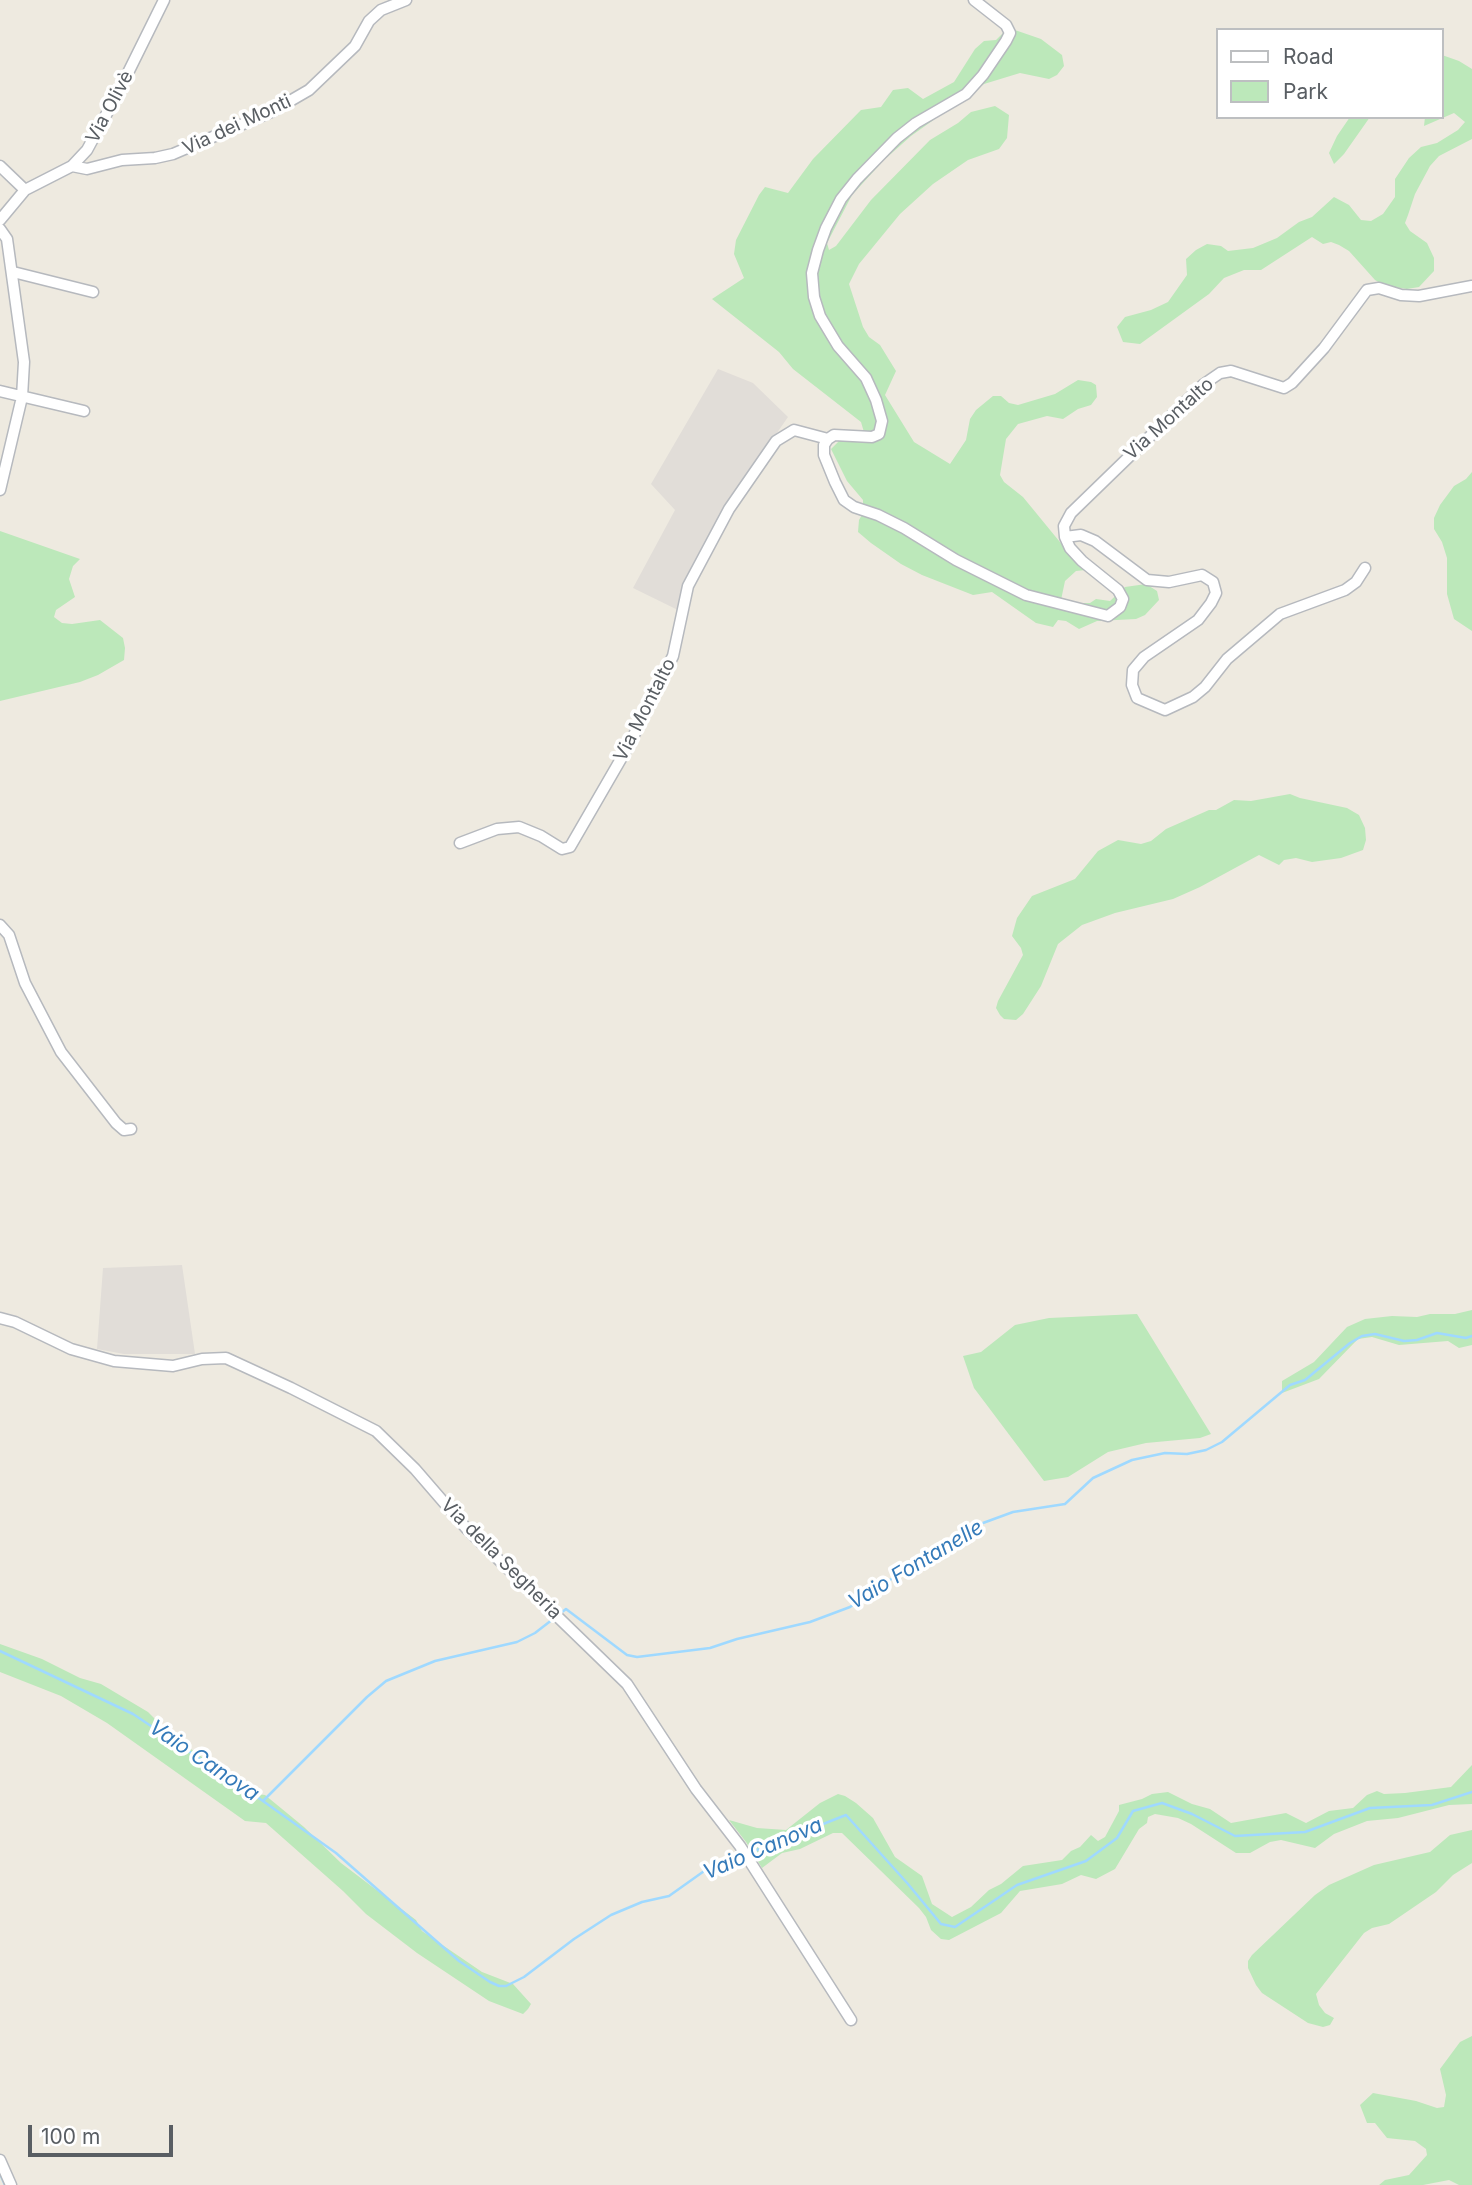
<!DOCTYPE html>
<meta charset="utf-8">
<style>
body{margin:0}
#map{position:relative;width:1472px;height:2185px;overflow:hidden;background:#eeeae0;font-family:Inter,sans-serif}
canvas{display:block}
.legend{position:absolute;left:1216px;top:28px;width:228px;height:91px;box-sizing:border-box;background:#fff;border:2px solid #bdbfc1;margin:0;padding:9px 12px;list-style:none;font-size:21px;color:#595e63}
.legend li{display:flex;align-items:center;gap:14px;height:35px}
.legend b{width:35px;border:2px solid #bdbfc1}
.scale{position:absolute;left:28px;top:2125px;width:145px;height:32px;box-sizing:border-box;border:4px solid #595e63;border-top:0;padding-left:9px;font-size:21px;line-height:24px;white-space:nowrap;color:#595e63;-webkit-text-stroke:5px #fff;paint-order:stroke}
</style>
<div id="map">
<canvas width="1472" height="2185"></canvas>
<ul class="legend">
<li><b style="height:9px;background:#fff"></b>Road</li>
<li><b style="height:19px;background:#bce8ba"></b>Park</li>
</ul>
<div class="scale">100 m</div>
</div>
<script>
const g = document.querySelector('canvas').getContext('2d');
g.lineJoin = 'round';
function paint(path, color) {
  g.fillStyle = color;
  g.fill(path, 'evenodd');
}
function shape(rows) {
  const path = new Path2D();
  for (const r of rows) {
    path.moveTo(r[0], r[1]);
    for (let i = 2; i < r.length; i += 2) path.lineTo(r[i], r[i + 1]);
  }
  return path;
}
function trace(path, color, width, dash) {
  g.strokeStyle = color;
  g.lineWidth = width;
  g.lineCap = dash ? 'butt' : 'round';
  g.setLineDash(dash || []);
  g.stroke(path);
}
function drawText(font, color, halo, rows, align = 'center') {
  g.font = font + ' Inter,sans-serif';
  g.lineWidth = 7;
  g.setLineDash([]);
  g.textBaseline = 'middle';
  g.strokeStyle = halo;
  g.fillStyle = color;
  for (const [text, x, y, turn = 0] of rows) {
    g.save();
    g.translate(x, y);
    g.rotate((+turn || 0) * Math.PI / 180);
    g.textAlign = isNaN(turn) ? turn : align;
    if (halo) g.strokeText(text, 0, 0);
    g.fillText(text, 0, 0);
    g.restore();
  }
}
const industrial = shape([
 [718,369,753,383,788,417,718,518,696,561,682,612,633,588,675,510,651,484],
 [182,1265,195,1354,124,1354,97,1349,103,1268]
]);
const green = shape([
 [1012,29,1041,39,1062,55,1064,66,1057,75,1049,79,1020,73,984,84,911,136,884,160,852,195,827,243,829,250,836,246,871,200,930,140,958,123,971,112,995,106,1009,115,1007,138,999,149,968,160,933,184,900,214,859,264,849,284,863,327,869,337,880,345,896,371,885,395,914,442,950,464,966,440,970,419,976,410,993,396,1001,396,1009,403,1018,405,1055,394,1078,380,1091,382,1096,385,1097,397,1091,405,1078,409,1063,419,1047,416,1018,424,1006,439,1000,475,1004,482,1023,497,1064,547,1095,569,1076,571,1065,581,1061,600,1075,607,1081,603,1090,603,1096,599,1110,601,1125,587,1146,584,1157,591,1159,600,1145,615,1136,619,1097,621,1079,629,1066,621,1058,620,1053,627,1036,623,992,592,973,595,922,575,901,564,871,543,858,532,859,520,863,513,863,500,847,481,831,449,844,436,866,439,861,422,793,369,779,352,712,299,744,278,734,254,736,240,759,195,765,187,788,193,813,159,861,110,881,107,893,90,908,88,923,99,954,82,975,49,984,41,996,40,1006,30],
 [1442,55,1459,61,1472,69,1472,139,1439,156,1430,166,1415,194,1408,215,1405,223,1410,231,1427,243,1434,258,1434,271,1419,287,1407,289,1386,286,1375,280,1349,251,1339,245,1331,242,1323,244,1312,237,1261,270,1244,270,1224,278,1209,294,1140,344,1123,342,1117,327,1125,317,1151,310,1168,302,1187,275,1186,259,1196,250,1207,244,1221,246,1228,251,1253,248,1277,238,1299,222,1312,217,1334,197,1349,205,1361,220,1371,221,1383,214,1395,197,1395,179,1409,158,1421,147,1437,143,1458,130,1465,122,1454,113,1424,126,1425,117,1442,117],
 [1350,117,1370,117,1344,154,1334,164,1329,153,1337,136],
 [1472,472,1472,631,1454,619,1447,594,1447,558,1442,542,1434,529,1434,518,1440,505,1454,486,1466,479],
 [0,531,80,559,73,566,69,579,75,597,56,610,54,617,62,623,72,624,100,620,123,638,125,648,124,660,98,675,80,682,0,701],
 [1290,794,1300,798,1347,808,1359,815,1365,828,1366,840,1363,850,1341,858,1312,862,1296,858,1284,860,1279,865,1259,855,1200,887,1173,899,1115,913,1082,925,1058,944,1041,986,1023,1014,1016,1020,1004,1019,1000,1015,996,1008,998,1001,1023,955,1021,948,1012,936,1017,918,1032,896,1075,879,1098,851,1118,840,1141,844,1151,841,1166,829,1209,810,1216,810,1234,800,1251,801],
 [1472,1310,1472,1345,1459,1348,1448,1341,1399,1345,1372,1337,1358,1339,1319,1379,1282,1393,1282,1381,1314,1362,1347,1327,1365,1319,1392,1316,1417,1317,1430,1314,1455,1314],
 [1137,1314,1211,1434,1200,1438,1146,1443,1108,1452,1068,1477,1044,1481,974,1388,963,1356,981,1352,1015,1325,1049,1318],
 [0,1644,42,1659,80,1678,101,1684,148,1712,170,1734,242,1786,256,1794,265,1795,304,1827,341,1863,416,1920,422,1931,482,1972,513,1984,531,2004,528,2009,523,2014,489,2001,417,1953,366,1914,343,1891,266,1823,245,1821,107,1723,61,1696,0,1672],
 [1472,1765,1472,1804,1449,1805,1398,1818,1367,1821,1334,1834,1315,1848,1281,1840,1270,1842,1250,1853,1236,1853,1191,1824,1178,1818,1155,1814,1148,1817,1147,1823,1139,1829,1115,1869,1096,1879,1081,1875,1062,1884,1020,1891,1001,1913,949,1940,941,1939,931,1930,926,1917,919,1908,842,1833,833,1833,800,1849,782,1853,762,1868,746,1842,729,1820,757,1828,786,1830,820,1803,838,1794,845,1796,856,1803,873,1818,895,1857,922,1876,932,1904,952,1917,971,1907,989,1890,1001,1884,1023,1866,1062,1860,1071,1851,1080,1847,1091,1835,1098,1841,1105,1837,1119,1811,1119,1805,1142,1799,1152,1794,1168,1792,1192,1804,1210,1809,1231,1823,1286,1813,1306,1823,1329,1811,1353,1808,1367,1795,1377,1791,1384,1794,1405,1793,1451,1787],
 [1472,1830,1472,1863,1453,1875,1436,1892,1389,1924,1372,1928,1364,1933,1316,1994,1319,2005,1325,2013,1334,2018,1330,2025,1323,2027,1308,2023,1262,1993,1256,1985,1248,1968,1248,1961,1252,1955,1315,1895,1329,1885,1374,1865,1430,1852,1450,1835],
 [1472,2036,1472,2185,1459,2185,1449,2180,1423,2185,1379,2185,1385,2180,1409,2175,1427,2155,1426,2149,1415,2141,1387,2138,1375,2123,1367,2123,1360,2105,1373,2093,1416,2101,1437,2108,1444,2107,1446,2095,1440,2069,1460,2042]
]);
const stream = shape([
 [0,1651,133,1714,263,1801,336,1853,459,1961,490,1982,499,1986,506,1986,524,1977,574,1939,611,1915,642,1902,669,1896,707,1869,741,1856],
 [264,1800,367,1697,386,1681,435,1661,517,1642,535,1633,566,1609,627,1655,637,1657,710,1648,737,1639,810,1622,850,1607,943,1544,983,1523,1013,1512,1065,1504,1093,1478,1132,1460,1165,1453,1187,1454,1206,1450,1222,1442,1290,1385,1305,1380,1350,1343,1362,1336,1375,1334,1404,1341,1417,1340,1437,1333,1466,1338,1472,1336],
 [747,1854,846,1815,908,1884,941,1924,955,1927,1017,1885,1086,1861,1117,1838,1133,1811,1162,1803,1192,1814,1235,1836,1305,1832,1370,1808,1432,1805,1472,1792],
 [0,2174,5,2185]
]);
const minor = shape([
 [974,0,1006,25,1010,33,1006,41,983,75,966,94,916,123,897,138,857,179,841,199,826,228,818,250,812,273,814,297,820,316,838,346,866,378,876,400,882,421,879,434,872,437,834,435,828,439,824,445,824,455,835,482,844,500,854,507,878,515,904,528,956,560,1026,595,1108,616,1120,607,1123,599,1118,590,1082,561,1070,548,1065,537,1064,526,1071,513,1204,384,1220,373,1231,371,1284,388,1292,383,1324,348,1367,290,1379,288,1401,295,1419,296,1472,286],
 [0,166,25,190],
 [72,166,87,169,122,160,155,158,173,154,271,112,309,90,355,46,369,21,381,10,406,0],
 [0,220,25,190,72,166,87,150,119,91,164,0],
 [0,229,7,239,24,362,22,397,0,490],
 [13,272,93,292],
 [0,391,84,411],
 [1065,537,1081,535,1095,541,1147,580,1169,582,1202,575,1213,582,1216,593,1211,603,1198,620,1144,657,1133,670,1132,685,1137,698,1165,710,1193,697,1205,687,1227,659,1280,614,1345,590,1356,582,1365,568],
 [460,843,497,829,519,827,541,836,562,849,570,847,629,745,673,656,688,586,729,509,776,441,794,430,828,439],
 [0,925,9,935,25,983,61,1052,116,1123,124,1130,131,1129],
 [0,1318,15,1322,71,1349,114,1361,173,1366,202,1359,226,1358,291,1388,376,1431,415,1469,466,1528,627,1684,696,1789,740,1846,851,2020],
 [0,2160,11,2185]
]);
const streetNames = [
 ["Via Olivè",110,107,-62],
 ["Via dei Monti",237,125,-25],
 ["Via Montalto",1169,419,-42],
 ["Via Montalto",645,710,-63],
 ["Via della Segheria",501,1559,45]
];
const waterNames = [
 ["Vaio Fontanelle",916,1565,-31],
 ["Vaio Canova",204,1761,34],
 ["Vaio Canova",763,1849,-23]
];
paint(industrial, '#e1ddd8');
paint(green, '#bce8ba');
trace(stream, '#9fd9ff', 2.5);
trace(minor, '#b6b9be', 13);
trace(minor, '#fff', 10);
drawText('19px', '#595e63', '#fff', streetNames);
drawText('italic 21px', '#347ab9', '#fff', waterNames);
</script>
